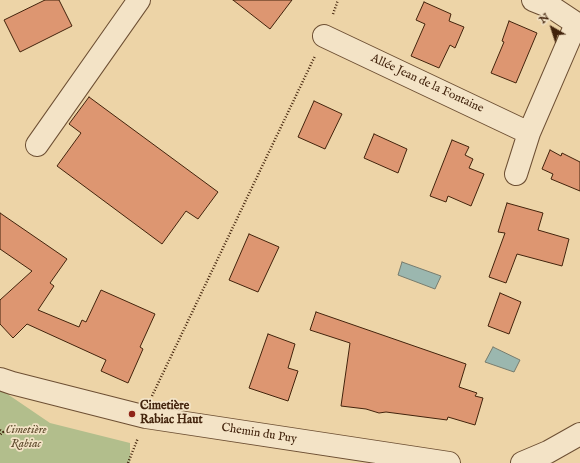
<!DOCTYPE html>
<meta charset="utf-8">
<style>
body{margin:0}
#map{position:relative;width:580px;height:463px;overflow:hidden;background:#edd4a7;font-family:"IM FELL English",serif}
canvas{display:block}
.north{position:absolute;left:532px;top:8px;width:40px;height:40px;-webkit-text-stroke:3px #f3e3c6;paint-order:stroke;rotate:321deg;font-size:11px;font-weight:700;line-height:16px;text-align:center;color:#42230c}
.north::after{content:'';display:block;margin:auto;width:14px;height:18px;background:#42230c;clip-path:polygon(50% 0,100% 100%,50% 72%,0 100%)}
</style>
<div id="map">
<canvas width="580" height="463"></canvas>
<div class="north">N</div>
</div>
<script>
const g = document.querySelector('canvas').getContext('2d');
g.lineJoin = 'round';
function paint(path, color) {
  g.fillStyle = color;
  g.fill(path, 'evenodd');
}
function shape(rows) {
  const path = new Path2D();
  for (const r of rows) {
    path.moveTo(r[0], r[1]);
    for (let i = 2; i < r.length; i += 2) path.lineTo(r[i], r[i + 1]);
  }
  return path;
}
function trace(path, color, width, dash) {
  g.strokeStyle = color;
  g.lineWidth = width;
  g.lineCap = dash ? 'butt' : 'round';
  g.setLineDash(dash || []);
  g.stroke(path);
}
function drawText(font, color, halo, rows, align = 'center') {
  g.font = font + ' "IM FELL English",serif';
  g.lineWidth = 3.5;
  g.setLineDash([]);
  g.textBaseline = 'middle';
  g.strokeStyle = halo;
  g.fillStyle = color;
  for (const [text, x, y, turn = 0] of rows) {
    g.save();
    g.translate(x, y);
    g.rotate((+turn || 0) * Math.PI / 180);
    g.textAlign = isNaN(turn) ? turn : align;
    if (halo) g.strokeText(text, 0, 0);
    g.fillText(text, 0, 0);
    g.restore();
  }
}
const green = shape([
 [0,389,50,423,130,443,130,463,0,463]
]);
const water = shape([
 [402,262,441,276,435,289,398,275,402,262],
 [493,347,520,360,514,372,485,362,493,347]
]);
const building = shape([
 [45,0,59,0,72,26,20,52,4,20,45,0],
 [233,0,292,0,270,29,233,0],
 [424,2,451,14,449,21,464,27,455,48,450,45,439,68,411,56,425,24,416,20,424,2],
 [509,21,537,33,516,83,491,73,504,42,502,41,509,21],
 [89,97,218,192,198,219,186,211,162,244,57,166,81,133,69,124,89,97],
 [314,101,342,114,325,149,298,137,314,101],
 [374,134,407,149,398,173,364,158,374,134],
 [452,140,469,147,465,155,473,159,469,168,484,174,471,206,448,196,446,202,430,196,452,140],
 [550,150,561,156,562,153,580,162,580,191,551,179,553,174,542,169,550,150],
 [507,203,543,213,538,230,569,239,562,266,517,254,506,283,489,277,505,233,498,232,507,203],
 [0,213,67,259,50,283,54,286,38,310,79,327,82,320,86,322,101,290,155,314,140,347,143,349,128,383,101,371,106,360,27,324,13,338,0,324,0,300,32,271,0,249,0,213],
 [249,234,279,247,258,292,229,280,249,234],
 [500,293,521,302,509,334,488,326,500,293],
 [316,312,466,364,459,387,477,393,475,396,483,398,475,425,448,417,447,420,386,412,379,413,366,409,341,406,350,343,310,330,316,312],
 [268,334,295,344,288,368,298,371,288,401,249,388,268,334]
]);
const path = shape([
 [333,14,338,0],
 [152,396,315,56],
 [0,430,3,432,0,435],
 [128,463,138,438]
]);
const street = shape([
 [533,0,553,8,580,26],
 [324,36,529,133],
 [37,145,139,0],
 [516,174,529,133,576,24],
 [0,379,12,383,146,417,449,463],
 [522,463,548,452,580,434]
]);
const markers = [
 [132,414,4,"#8f2418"]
];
const streetNames = [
 ["Allée Jean de la Fontaine",427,84,25],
 ["Chemin du Puy",259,434,9]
];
const poiNames = [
 ["Cimetière",140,407],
 ["Rabiac Haut",140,421]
];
const parkNames = [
 ["Cimetière",26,431],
 ["Rabiac",26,445]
];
paint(green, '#b2be8c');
paint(water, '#9bb7af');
trace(water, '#777c6e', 1);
paint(building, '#dd9671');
trace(building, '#42230c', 1);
trace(street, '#6d4f33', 24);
trace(path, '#42230c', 2.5, [1, 2]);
trace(street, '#f3e3c6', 22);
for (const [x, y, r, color] of markers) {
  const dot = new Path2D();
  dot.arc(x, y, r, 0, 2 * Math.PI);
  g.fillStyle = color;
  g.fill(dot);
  trace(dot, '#f3e3c6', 1.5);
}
drawText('12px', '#42230c', '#f3e3c6', streetNames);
drawText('bold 12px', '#42230c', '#f3e3c6', poiNames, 'left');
drawText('italic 12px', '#5e4a2c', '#f3e3c6', parkNames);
</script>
